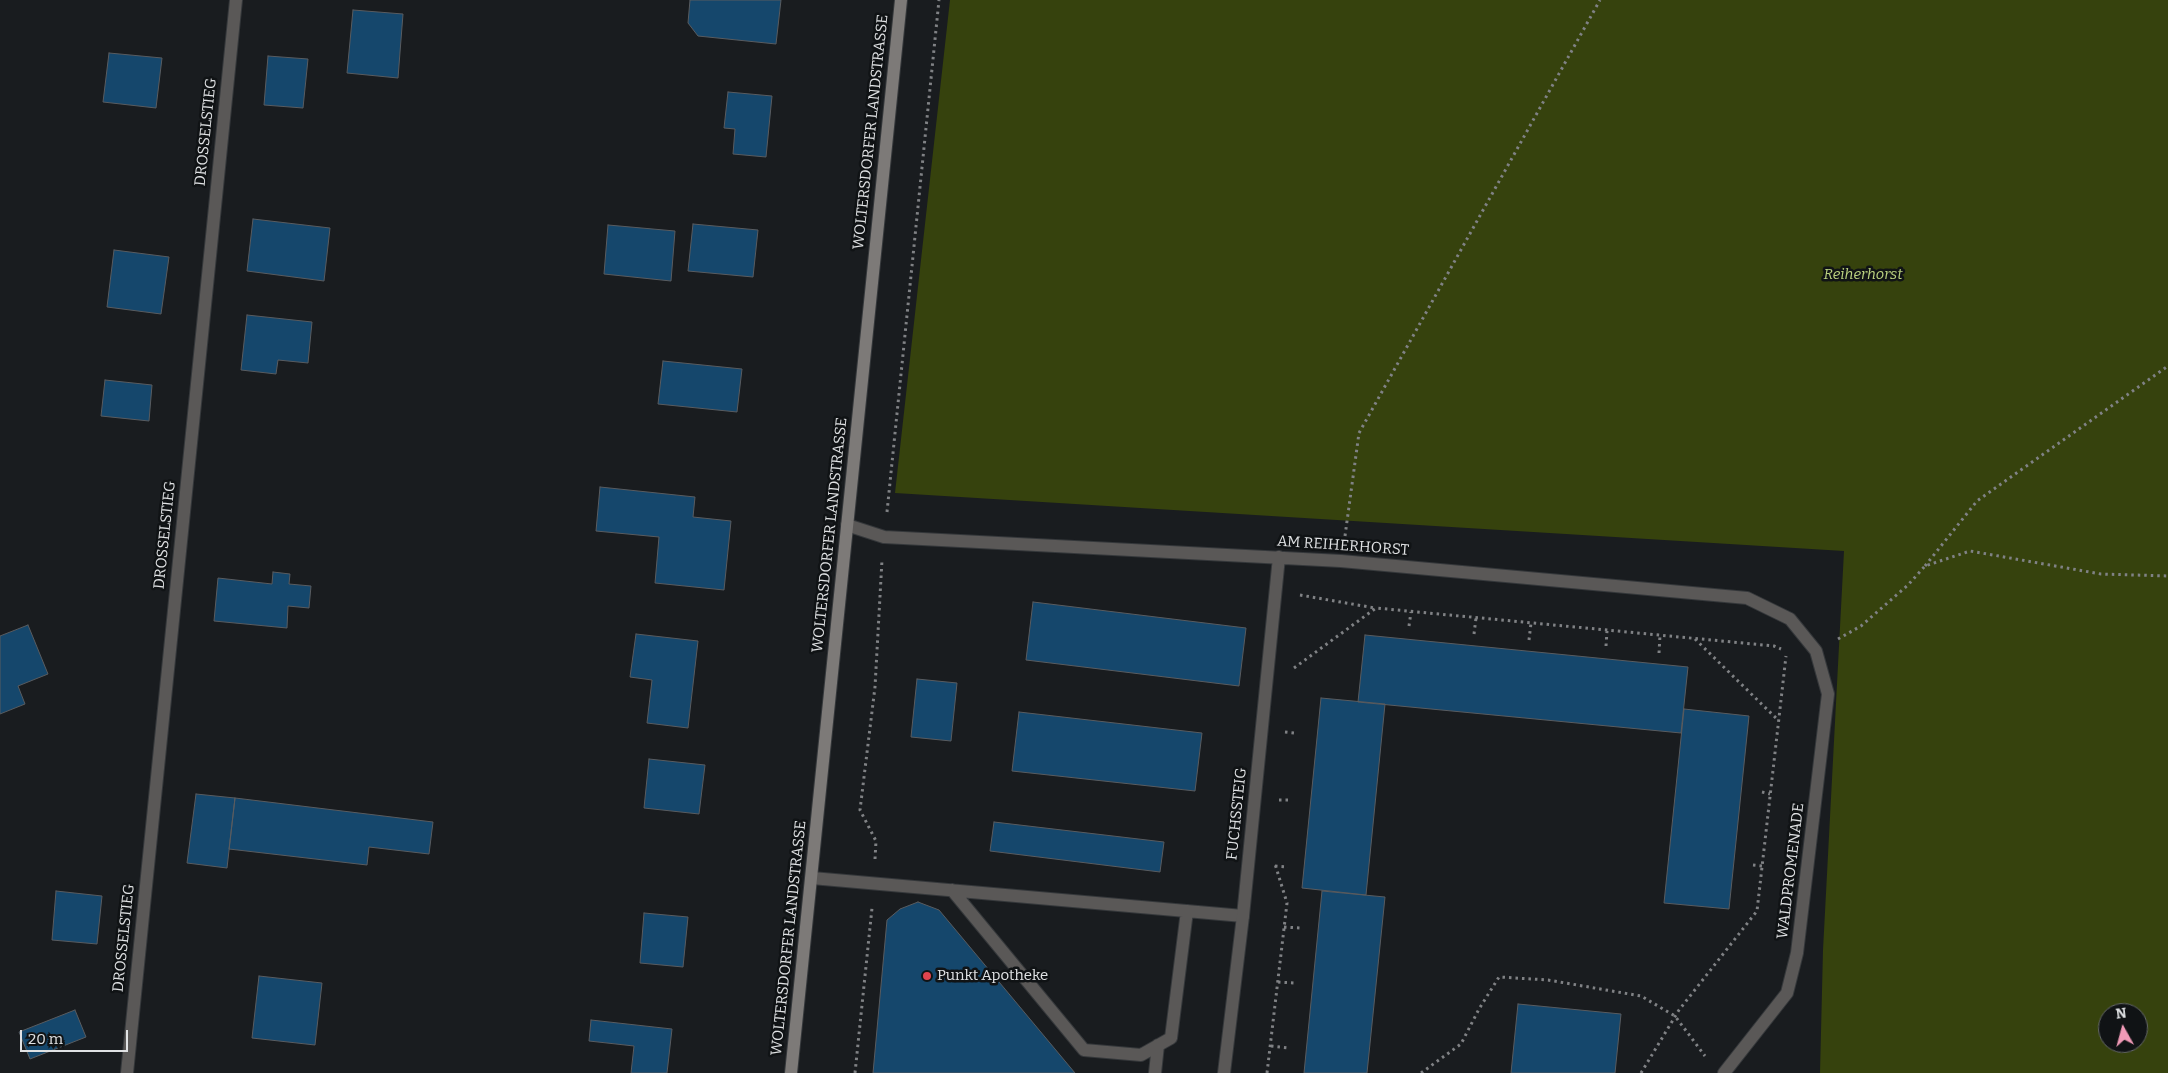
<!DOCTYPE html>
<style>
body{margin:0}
#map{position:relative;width:2168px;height:1073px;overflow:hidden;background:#191c1f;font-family:Bitter,serif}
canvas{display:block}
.north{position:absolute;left:2098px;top:1003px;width:50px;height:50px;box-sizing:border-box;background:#101315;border:1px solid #636668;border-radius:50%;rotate:353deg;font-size:14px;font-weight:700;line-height:20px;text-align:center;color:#e0e2e4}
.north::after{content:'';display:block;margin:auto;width:18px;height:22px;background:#f09ab7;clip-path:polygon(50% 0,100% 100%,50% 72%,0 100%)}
.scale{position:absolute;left:20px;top:1030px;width:108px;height:22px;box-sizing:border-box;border:2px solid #e0e2e4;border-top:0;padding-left:6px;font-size:15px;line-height:18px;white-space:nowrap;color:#e0e2e4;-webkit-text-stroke:4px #101315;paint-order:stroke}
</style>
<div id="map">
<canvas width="2168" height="1073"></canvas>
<div class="north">N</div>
<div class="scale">20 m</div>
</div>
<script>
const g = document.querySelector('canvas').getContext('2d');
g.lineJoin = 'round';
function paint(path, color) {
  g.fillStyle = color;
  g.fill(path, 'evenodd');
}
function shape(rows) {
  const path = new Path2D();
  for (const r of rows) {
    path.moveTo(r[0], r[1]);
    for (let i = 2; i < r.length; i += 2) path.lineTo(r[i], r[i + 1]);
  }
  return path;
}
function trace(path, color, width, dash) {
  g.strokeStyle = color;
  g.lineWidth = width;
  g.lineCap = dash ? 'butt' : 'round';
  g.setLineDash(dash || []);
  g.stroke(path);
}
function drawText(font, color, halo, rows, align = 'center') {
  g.font = font + ' Bitter,serif';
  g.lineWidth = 5;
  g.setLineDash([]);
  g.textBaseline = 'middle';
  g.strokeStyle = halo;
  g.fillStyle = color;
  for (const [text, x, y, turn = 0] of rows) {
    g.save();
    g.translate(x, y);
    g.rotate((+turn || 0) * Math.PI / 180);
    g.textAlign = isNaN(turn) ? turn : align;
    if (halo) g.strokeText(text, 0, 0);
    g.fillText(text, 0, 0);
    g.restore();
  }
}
const green = shape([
 [950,0,2168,0,2168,1073,1820,1073,1823,950,1844,551,895,493],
 [2108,1013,2138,1013,2138,1043,2108,1043]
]);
const building = shape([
 [690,0,781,0,776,44,698,36,688,23,690,0],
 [353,10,403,14,398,78,347,73,353,10],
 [109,53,162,58,156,108,103,102,109,53],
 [268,56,308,59,303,108,264,105,268,56],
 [728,92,772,96,766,157,733,154,735,129,724,128,728,92],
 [253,219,330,228,324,281,247,271,253,219],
 [693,224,758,230,753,277,688,271,693,224],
 [608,225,675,231,671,281,604,274,608,225],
 [114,250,169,257,161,314,107,307,114,250],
 [247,315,312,322,308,363,278,360,276,374,241,370,247,315],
 [663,361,742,369,737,412,658,404,663,361],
 [105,380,152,385,149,421,101,416,105,380],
 [600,487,695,497,693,517,731,521,724,590,655,583,659,537,596,531,600,487],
 [273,572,290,574,289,584,311,586,309,608,288,606,287,628,214,621,218,578,272,584,273,572],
 [1033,602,1246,628,1239,686,1026,660,1033,602],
 [28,625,48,674,18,686,25,704,0,714,0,636,28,625],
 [636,634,698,641,688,728,647,723,652,680,630,677,636,634],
 [1365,635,1688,667,1681,733,1358,702,1365,635],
 [917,679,957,683,951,741,911,737,917,679],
 [1321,698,1385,704,1366,895,1302,888,1321,698],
 [1684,709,1749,716,1729,909,1664,903,1684,709],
 [1019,712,1202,733,1195,791,1012,771,1019,712],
 [649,759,705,765,699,814,644,808,649,759],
 [196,794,235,798,227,868,187,863,196,794],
 [235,798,433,822,429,854,369,847,367,865,229,849,235,798],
 [994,822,1164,842,1160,872,990,851,994,822],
 [56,891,102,896,97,944,52,940,56,891],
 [1322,891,1385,897,1367,1073,1304,1073,1322,891],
 [918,902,939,910,1075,1073,873,1073,887,920,900,909,918,902],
 [644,913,688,917,683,967,640,963,644,913],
 [259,976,322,983,315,1045,252,1038,259,976],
 [1518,1004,1621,1014,1615,1073,1511,1073,1518,1004],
 [75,1010,86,1037,30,1059,19,1032,75,1010],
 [591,1020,672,1029,667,1073,631,1073,634,1046,589,1041,591,1020]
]);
const path = shape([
 [887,512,939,0],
 [1345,536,1359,433,1600,0],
 [1925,566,1977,501,2168,366],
 [1300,595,1375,608],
 [1409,626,1411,612],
 [1474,634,1476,618],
 [1695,639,1779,721],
 [1838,639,1861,626,1908,585,1925,566,1970,551,2101,574,2168,576],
 [1529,640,1531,623],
 [1606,646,1607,631],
 [1659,653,1660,635],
 [1294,668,1376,608,1774,646,1781,649],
 [1285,732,1294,733],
 [1762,792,1770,794],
 [1279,800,1288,800],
 [875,859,876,841,860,810,875,687,882,560],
 [1753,865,1762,866],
 [1275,866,1288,867],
 [1284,927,1300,928],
 [1278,982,1295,983],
 [1271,1046,1289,1048],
 [855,1073,872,908],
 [1267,1073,1287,903,1275,864],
 [1421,1073,1461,1044,1479,1009,1499,977,1548,980,1641,996,1675,1016,1705,1056],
 [1641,1073,1679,1010,1757,911,1786,656]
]);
const service = shape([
 [812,878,1243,916],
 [952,890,1084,1050,1141,1055,1171,1038,1187,911],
 [1155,1073,1158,1045]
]);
const minor = shape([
 [847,525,884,537,1341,561,1747,598,1790,619,1816,651,1828,694,1797,953,1787,993,1724,1073],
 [127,1073,236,0],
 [1224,1073,1243,916,1279,557]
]);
const secondary = shape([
 [791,1073,901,0]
]);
const markers = [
 [927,976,5,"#e0444e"]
];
const streetNames = [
 ["DROSSELSTIEG",206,132,-84],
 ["WOLTERSDORFER LANDSTRASSE",871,132,-84],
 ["DROSSELSTIEG",165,535,-84],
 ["WOLTERSDORFER LANDSTRASSE",830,535,-84],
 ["AM REIHERHORST",1343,546,4],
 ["FUCHSSTEIG",1237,814,-84],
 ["WALDPROMENADE",1791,871,-83],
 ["DROSSELSTIEG",124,938,-84],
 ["WOLTERSDORFER LANDSTRASSE",789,938,-84]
];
const parkNames = [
 ["Reiherhorst",1863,275]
];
const poiNames = [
 ["Punkt Apotheke",937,976]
];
paint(green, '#36420d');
paint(building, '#15476c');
trace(building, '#595c60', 1);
trace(service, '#35383b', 14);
trace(minor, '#35383b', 14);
trace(secondary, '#35383b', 14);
trace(path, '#808285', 3, [2.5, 4]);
trace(service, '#5a5857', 12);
trace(minor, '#5a5857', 12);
trace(secondary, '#7d7a78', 12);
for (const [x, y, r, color] of markers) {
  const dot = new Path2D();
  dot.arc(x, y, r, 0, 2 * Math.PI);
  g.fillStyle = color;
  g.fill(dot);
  trace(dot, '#101315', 2);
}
drawText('15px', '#e0e2e4', '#101315', streetNames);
drawText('italic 15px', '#bcd380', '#101315', parkNames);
drawText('15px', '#e0e2e4', '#101315', poiNames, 'left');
</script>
